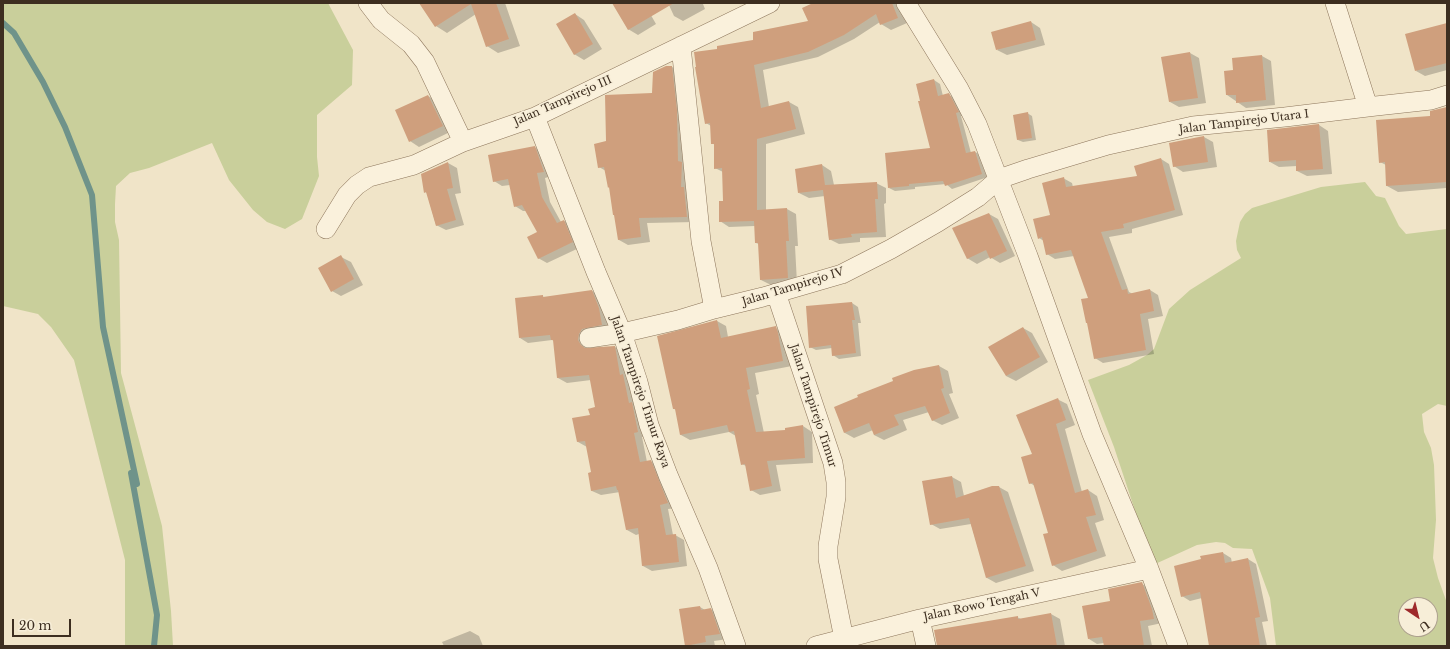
<!DOCTYPE html>
<style>
body{margin:0}
#map{position:relative;width:1450px;height:649px;overflow:hidden;background:#f0e4c8;font-family:"Libre Baskerville",serif}
canvas{display:block}
.frame{position:absolute;inset:0;border:4px solid #3d2e20;pointer-events:none}
.north{position:absolute;left:1398px;top:597px;width:40px;height:40px;box-sizing:border-box;background:#f7eed8;border:1px solid #ada18e;border-radius:50%;rotate:145deg;font-size:11px;font-weight:700;line-height:16px;text-align:center;color:#3d2e20}
.north::after{content:'';display:block;margin:auto;width:14px;height:18px;background:#9e2a2b;clip-path:polygon(50% 0,100% 100%,50% 72%,0 100%)}
.scale{position:absolute;left:12px;top:619px;width:59px;height:18px;box-sizing:border-box;border:2px solid #3d2e20;border-top:0;padding-left:5px;font-size:12px;line-height:14px;white-space:nowrap;color:#3d2e20;-webkit-text-stroke:3px #f7eed8;paint-order:stroke}
</style>
<div id="map">
<canvas width="1450" height="649"></canvas>
<div class="frame"></div>
<div class="north">U</div>
<div class="scale">20 m</div>
</div>
<script>
const g = document.querySelector('canvas').getContext('2d');
g.lineJoin = 'round';
function paint(path, color) {
  g.fillStyle = color;
  g.fill(path, 'evenodd');
}
function shape(rows) {
  const path = new Path2D();
  for (const r of rows) {
    path.moveTo(r[0], r[1]);
    for (let i = 2; i < r.length; i += 2) path.lineTo(r[i], r[i + 1]);
  }
  return path;
}
function trace(path, color, width, dash) {
  g.strokeStyle = color;
  g.lineWidth = width;
  g.lineCap = dash ? 'butt' : 'round';
  g.setLineDash(dash || []);
  g.stroke(path);
}
function drawText(font, color, halo, rows, align = 'center') {
  g.font = font + ' "Libre Baskerville",serif';
  g.lineWidth = 3;
  g.setLineDash([]);
  g.textBaseline = 'middle';
  g.strokeStyle = halo;
  g.fillStyle = color;
  for (const [text, x, y, turn = 0] of rows) {
    g.save();
    g.translate(x, y);
    g.rotate((+turn || 0) * Math.PI / 180);
    g.textAlign = isNaN(turn) ? turn : align;
    if (halo) g.strokeText(text, 0, 0);
    g.fillText(text, 0, 0);
    g.restore();
  }
}
const green = shape([
 [3,3,328,3,353,50,352,85,317,115,317,157,319,176,302,219,285,229,267,222,253,210,229,180,212,143,149,168,130,173,116,186,115,204,115,222,119,240,121,373,162,526,171,611,173,646,125,646,125,560,74,360,51,327,38,314,3,306],
 [1365,182,1376,196,1385,198,1399,226,1406,234,1447,229,1447,406,1438,404,1422,414,1424,432,1431,448,1434,465,1436,520,1433,558,1438,578,1447,603,1447,646,1276,646,1270,598,1252,549,1233,548,1225,543,1216,542,1197,545,1153,565,1114,447,1088,380,1129,365,1147,355,1154,349,1169,309,1190,290,1241,258,1237,250,1236,241,1240,222,1245,214,1252,208,1321,187],
 [1406,605,1430,605,1430,629,1406,629]
]);
const shadow = shape([
 [432,3,505,3,520,46,498,53,487,46,476,14,447,33,436,26,424,9],
 [613,3,644,3,656,24,638,35,628,29],
 [668,3,707,3,703,4,705,9,683,21,674,16],
 [815,3,902,3,900,6,907,23,891,30,881,24,880,22,854,39,818,57,763,70,769,107,789,102,798,107,805,134,766,144,766,210,787,209,796,214,798,246,795,246,797,283,771,285,761,280,759,244,756,243,755,226,729,227,720,221,724,202,723,172,715,168,715,145,712,143,711,126,706,123,718,50,754,41,810,21],
 [575,14,584,20,602,49,584,60,574,54],
 [1031,22,1040,28,1045,45,1007,55,997,50],
 [1447,25,1447,70,1425,76,1416,71],
 [1190,53,1199,58,1206,103,1179,107,1170,102],
 [1262,56,1271,61,1275,105,1246,108,1227,95,1234,71,1234,59],
 [672,67,681,72,695,222,647,223,650,242,628,245,619,240,610,188,606,171,599,167,607,142,653,94],
 [934,80,940,84,943,96,949,95,955,98,964,116,961,116,971,153,975,152,981,155,988,177,952,189,946,184,915,187,915,189,895,191,889,188,931,149,921,102],
 [428,96,437,101,452,131,419,147,410,141],
 [1447,107,1447,201,1446,188,1398,192,1387,186,1386,165,1380,162,1431,117],
 [1027,113,1032,116,1036,140,1023,142,1018,140],
 [1319,125,1328,131,1332,174,1307,176,1297,171,1297,166,1279,167,1270,162],
 [1204,137,1213,142,1217,167,1183,172,1174,166],
 [534,147,543,152,552,176,545,178,550,202,561,222,564,221,572,226,581,247,547,263,538,258,539,233,526,211,523,211,515,206,510,185,502,186,494,181],
 [1161,159,1169,164,1183,215,1132,229,1132,233,1109,237,1129,292,1133,294,1150,290,1158,295,1163,316,1148,319,1154,354,1103,363,1095,358,1090,298,1074,256,1055,259,1047,254,1044,241,1039,238,1051,215,1063,178,1072,183,1073,187,1139,177],
 [448,163,457,168,461,193,455,194,464,225,446,230,436,225,427,193,425,192],
 [822,165,831,171,834,185,876,183,886,188,886,203,884,204,886,237,860,238,860,242,839,244,829,239,825,196,809,198,799,193],
 [989,214,998,219,1015,256,1000,263,990,257,977,264,967,258],
 [341,257,351,262,363,285,341,296,332,291],
 [592,291,600,296,610,329,586,346,588,349,615,347,623,352,646,436,642,437,647,462,650,461,659,466,676,508,668,509,673,535,675,535,684,540,687,566,652,571,643,566,639,534,636,535,627,530,620,492,601,495,592,491,593,473,587,447,578,442,574,419,591,416,596,408,591,380,567,383,558,378,554,341,552,340,528,343,520,338,542,296,546,298],
 [852,303,858,307,861,323,858,323,861,356,839,359,833,355,832,348,816,350,810,347,807,307],
 [717,321,726,326,728,337,775,328,784,333,792,366,755,373,759,394,756,395,764,433,786,431,803,426,812,432,813,463,776,465,781,491,760,495,751,490,746,466,742,464,736,436,729,432,690,440,681,435,677,410,674,409,658,337],
 [1023,328,1032,333,1048,362,1016,381,1006,376],
 [939,366,948,371,953,393,949,394,959,418,942,425,932,420,929,412,903,420,907,430,884,440,874,435,873,430,854,438,845,433,835,408],
 [1057,399,1067,404,1075,425,1065,429,1082,492,1088,490,1097,496,1104,520,1095,523,1106,556,1062,571,1053,565,1049,534,1035,486,1030,483,1033,455],
 [952,477,961,482,964,496,999,487,1008,492,1034,571,996,583,987,578,971,524,940,529,931,524],
 [1223,553,1231,558,1232,563,1248,559,1256,564,1268,621,1262,622,1267,646,1214,646,1202,598,1190,601,1182,596],
 [1142,584,1151,589,1162,623,1148,626,1152,646,1105,646,1104,643,1097,644,1089,639,1111,602],
 [700,607,705,610,710,609,720,614,728,639,714,641,715,646,686,645],
 [1051,614,1060,619,1065,646,937,646,1017,617,1021,619],
 [470,631,479,636,483,646,444,646,442,642]
]);
const stream = shape([
 [3,23,14,33,43,82,65,127,92,195,103,327,137,484,131,473,157,615,154,646]
]);
const building = shape([
 [419,3,496,3,509,39,486,47,471,4,435,27],
 [612,3,674,3,628,30],
 [813,3,892,3,898,18,880,25,876,14,844,35,808,52,754,65,761,108,789,101,796,129,757,139,757,210,787,208,789,241,786,241,788,278,760,280,758,243,755,243,754,221,719,222,719,201,723,201,722,168,714,169,714,144,711,144,710,123,705,124,695,67,696,67,694,52,717,49,717,46,753,40,753,32,808,21,802,8],
 [575,13,593,44,574,55,556,24],
 [1031,21,1036,40,996,50,991,32],
 [1447,23,1447,63,1415,71,1405,34],
 [1190,52,1198,98,1169,102,1161,57],
 [1262,55,1266,100,1236,103,1236,95,1226,95,1224,71,1233,70,1232,58],
 [666,66,672,66,677,110,678,161,682,162,681,187,684,187,687,217,639,218,641,237,618,240,614,215,613,215,609,187,608,188,604,167,598,168,594,144,606,141,605,95,652,93,653,72],
 [934,79,938,96,949,93,959,112,956,113,966,153,975,151,982,174,945,186,943,181,909,184,909,186,888,188,885,153,930,148,918,101,920,101,916,84],
 [428,95,443,126,409,142,395,110],
 [1447,107,1447,182,1386,186,1385,162,1379,163,1376,120,1430,116,1430,111],
 [1028,112,1032,138,1017,140,1013,115],
 [1319,124,1323,169,1296,171,1296,160,1269,162,1267,130],
 [1204,136,1208,162,1173,167,1169,143],
 [535,146,544,172,537,173,542,197,557,223,564,220,573,242,538,259,527,237,537,232,522,205,514,207,508,179,493,182,488,155],
 [1161,158,1175,210,1123,224,1124,228,1101,232,1122,290,1127,289,1128,294,1150,289,1154,311,1140,314,1146,350,1094,359,1087,323,1086,323,1081,299,1088,298,1071,250,1046,255,1042,237,1038,239,1033,219,1050,215,1042,183,1064,177,1066,187,1137,176,1134,166],
 [448,162,453,188,447,189,456,220,436,226,426,192,424,193,421,174],
 [822,164,825,185,877,182,878,199,875,199,877,232,851,234,852,237,829,240,823,190,798,193,795,169],
 [989,213,1007,251,990,259,986,250,967,259,952,228],
 [341,255,354,279,331,292,318,268],
 [592,290,599,308,602,325,582,329,579,334,578,340,581,345,585,348,615,346,620,375,623,374,629,403,632,402,638,432,634,433,640,462,651,460,668,503,660,505,666,535,676,534,679,562,642,566,638,528,626,530,618,490,617,490,616,486,591,491,588,473,591,472,585,441,577,442,572,418,590,415,588,409,595,407,589,375,557,378,553,340,551,340,550,335,519,338,515,298,543,295,543,297],
 [852,302,855,320,852,320,856,353,832,356,831,345,809,348,806,306],
 [717,320,721,338,776,326,778,333,783,361,746,368,750,389,747,390,756,432,785,430,785,428,803,425,805,458,767,461,772,486,750,491,745,464,741,465,734,431,729,432,727,425,680,435,675,409,673,409,657,336],
 [1023,327,1040,357,1006,376,988,347],
 [939,365,944,388,941,389,950,413,932,421,925,406,894,415,899,425,874,435,869,423,844,433,834,407,858,397,857,395,893,381,892,378,914,370],
 [1058,398,1066,420,1056,424,1075,493,1088,489,1096,515,1086,517,1097,551,1052,566,1043,534,1048,533,1033,483,1029,484,1021,457,1032,454,1016,415],
 [952,476,956,498,992,486,999,486,1026,566,986,578,969,518,930,525,922,481],
 [1223,552,1225,563,1248,558,1260,617,1255,618,1260,646,1209,646,1200,592,1181,597,1174,566,1201,559,1200,556],
 [1142,582,1152,609,1154,619,1140,621,1144,646,1104,646,1102,637,1088,639,1082,606,1110,601,1108,589],
 [700,606,701,610,711,608,720,634,705,636,706,642,685,646,679,609],
 [1051,613,1057,646,937,646,934,630,1018,616,1018,619]
]);
const street = shape([
 [368,3,381,20,411,44,425,62,463,142],
 [906,3,959,89,977,124,1028,256,1092,434,1149,569,1178,646],
 [1335,3,1368,107],
 [681,46,701,241,714,309],
 [535,117,596,272,622,333,638,382,649,425,668,475,708,568,736,646],
 [326,229,347,195,357,185,369,177,414,165,463,142,535,117,770,3],
 [776,293,833,463,836,482,836,497,828,546,828,559,844,639],
 [589,338,622,333,678,320,714,309,763,297,842,274,891,249,938,222,978,197,999,179,1028,169,1108,145,1193,126,1285,117,1376,106,1431,100,1447,95],
 [920,619,926,646],
 [816,646,920,619,1149,569]
]);
const streetNames = [
 ["Jalan Tampirejo III",563,101,-24],
 ["Jalan Tampirejo Utara I",1244,122,-7],
 ["Jalan Tampirejo IV",793,287,-17],
 ["Jalan Tampirejo Timur Raya",640,392,71],
 ["Jalan Tampirejo Timur",813,406,72],
 ["Jalan Rowo Tengah V",982,605,-12]
];
paint(green, '#c9cf9b');
paint(shadow, '#0003');
trace(stream, '#6f938a', 6);
paint(building, '#cf9f7d');
trace(street, '#8d765c', 20);
trace(street, '#faf1dc', 19);
drawText('11px', '#3d2e20', '#f7eed8', streetNames);
</script>
